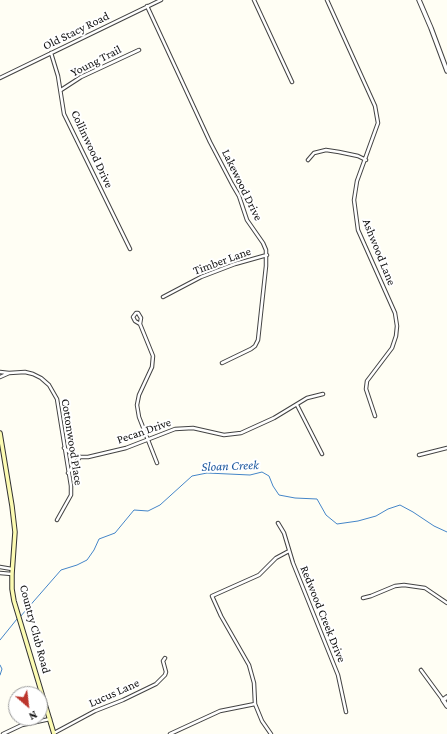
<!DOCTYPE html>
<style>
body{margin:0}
#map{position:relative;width:447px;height:734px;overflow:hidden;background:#fffef4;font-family:"Crimson Pro",serif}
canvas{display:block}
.north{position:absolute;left:8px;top:686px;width:40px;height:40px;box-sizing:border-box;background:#fff;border:1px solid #9f9f9f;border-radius:50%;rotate:152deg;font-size:11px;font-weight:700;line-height:16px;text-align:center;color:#101010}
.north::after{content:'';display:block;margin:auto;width:14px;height:18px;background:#bc352d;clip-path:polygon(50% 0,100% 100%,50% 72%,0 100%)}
</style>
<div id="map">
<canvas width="447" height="734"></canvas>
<div class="north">N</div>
</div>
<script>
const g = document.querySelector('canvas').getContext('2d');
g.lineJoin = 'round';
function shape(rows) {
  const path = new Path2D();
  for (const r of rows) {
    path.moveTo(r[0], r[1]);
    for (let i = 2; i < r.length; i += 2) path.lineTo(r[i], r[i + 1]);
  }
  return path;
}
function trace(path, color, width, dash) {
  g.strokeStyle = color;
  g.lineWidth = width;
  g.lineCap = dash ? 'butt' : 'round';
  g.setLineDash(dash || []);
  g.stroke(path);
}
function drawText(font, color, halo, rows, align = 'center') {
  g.font = font + ' "Crimson Pro",serif';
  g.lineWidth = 4;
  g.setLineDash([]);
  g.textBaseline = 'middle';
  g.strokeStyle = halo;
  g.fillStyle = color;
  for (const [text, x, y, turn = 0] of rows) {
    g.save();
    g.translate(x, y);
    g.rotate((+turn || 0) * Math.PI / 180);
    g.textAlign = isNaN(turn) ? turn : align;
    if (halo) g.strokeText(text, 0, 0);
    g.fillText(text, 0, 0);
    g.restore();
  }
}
const stream = shape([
 [20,617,61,570,77,565,87,560,94,550,99,539,115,533,134,510,148,511,160,505,192,476,207,473,250,475,262,472,269,476,273,486,279,495,295,498,317,499,326,515,337,524,358,521,376,516,388,509,400,505,413,512,434,526,447,532],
 [0,640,17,619],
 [0,665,2,669,0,675]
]);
const minor = shape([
 [254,0,292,82],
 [327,0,375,106,378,123,357,181,354,200,358,230,395,313,397,326,396,336,392,348,367,381,366,389,375,416],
 [147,6,210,142,232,184,239,196,247,220,263,243,266,250,266,266,258,340,255,346,251,349,222,363],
 [51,53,58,76,64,114,130,249],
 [0,78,161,0],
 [61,90,81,77,139,50],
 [308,160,314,153,326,150,339,152,358,156,366,160],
 [163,297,201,277,235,264,267,255],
 [140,324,135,321,133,317,136,313,138,313,141,318,140,324,153,356,152,367,139,395,137,405,139,417,157,463],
 [0,372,9,373,0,377],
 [9,373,25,372,33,374,41,378,49,385,57,399,71,486,71,495,57,520],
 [297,405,322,454],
 [64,448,73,455,80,457,88,457,126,448,175,429,193,428,224,435,241,433,274,418,307,398,323,394],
 [419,455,447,448],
 [68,473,80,457],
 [278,523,284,533,293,563,338,675,346,712],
 [0,567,12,569],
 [0,573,12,574],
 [363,598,371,596,395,586,404,585,425,588,447,603],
 [421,670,443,700],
 [54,733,95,711,123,700,156,684,165,675,166,672,163,661,165,658],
 [3,734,22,725,50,719],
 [170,734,220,711,255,704],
 [271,734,262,721,255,704,254,683,249,665,221,616,212,596,259,575,276,558,289,551]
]);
const tertiary = shape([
 [419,0,431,28,447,71],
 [447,697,443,700,447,706]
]);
const secondary = shape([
 [0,433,12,506,15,532,12,574,12,589,14,601,54,734]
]);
const streetNames = [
 ["Old Stacy Road",76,31,-26],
 ["Young Trail",96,61,-27],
 ["Collinwood Drive",92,149,65],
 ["Lakewood Drive",242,185,64],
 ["Ashwood Lane",379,252,68],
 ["Timber Lane",222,261,-20],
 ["Pecan Drive",144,431,-19],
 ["Cottonwood Place",72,442,81],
 ["Redwood Creek Drive",323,614,68],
 ["Country Club Road",35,629,75],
 ["Lucus Lane",114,693,-24]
];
const waterNames = [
 ["Sloan Creek",230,466,-2]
];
trace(stream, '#4485c8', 1);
trace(minor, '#434343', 4.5);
trace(tertiary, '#434343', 5.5);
trace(secondary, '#323232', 5.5);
trace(minor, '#fff', 2.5);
trace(tertiary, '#fff', 3.5);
trace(secondary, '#fcfbb2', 3.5);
drawText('12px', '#101010', '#fff', streetNames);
drawText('italic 13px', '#1d589f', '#fff', waterNames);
</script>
